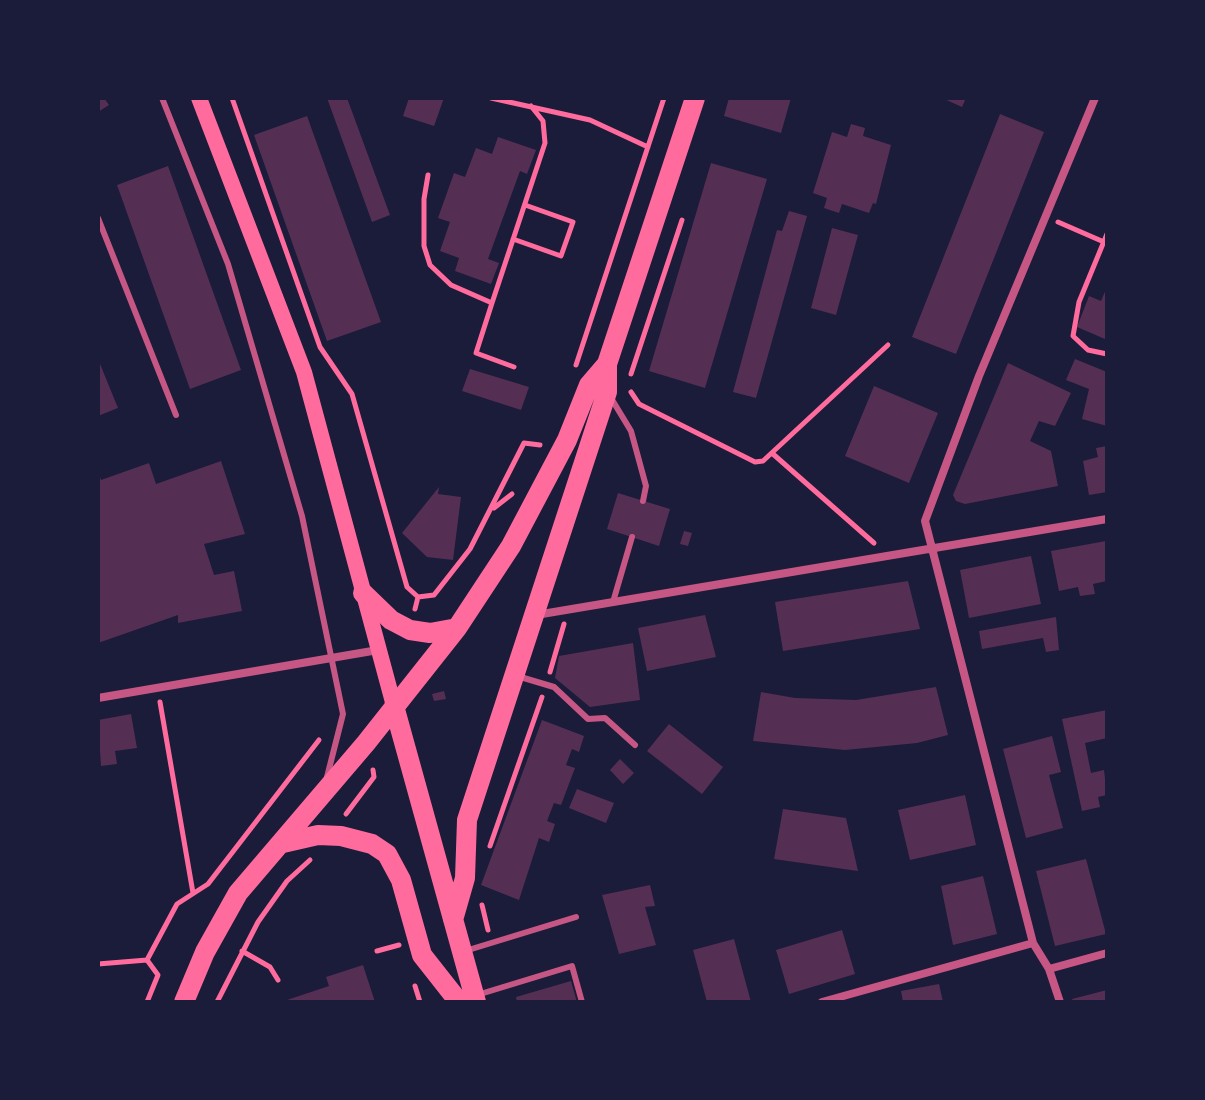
<!DOCTYPE html>
<style>
body{margin:0}
#map{position:relative;width:1205px;height:1100px;overflow:hidden;background:#1b1b3a;font-family:"IBM Plex Sans",sans-serif}
canvas{display:block}
.frame{position:absolute;inset:0;border:100px solid #1b1b3a;pointer-events:none}
</style>
<div id="map">
<canvas width="1205" height="1100"></canvas>
<div class="frame"></div>
</div>
<script>
const g = document.querySelector('canvas').getContext('2d');
g.lineJoin = 'round';
function paint(path, color) {
  g.fillStyle = color;
  g.fill(path, 'evenodd');
}
function shape(rows) {
  const path = new Path2D();
  for (const r of rows) {
    path.moveTo(r[0], r[1]);
    for (let i = 2; i < r.length; i += 2) path.lineTo(r[i], r[i + 1]);
  }
  return path;
}
function trace(path, color, width, dash) {
  g.strokeStyle = color;
  g.lineWidth = width;
  g.lineCap = dash ? 'butt' : 'round';
  g.setLineDash(dash || []);
  g.stroke(path);
}
const building = shape([
 [98,98,104,98,109,105,98,112],
 [327,98,347,98,390,215,372,222],
 [409,98,444,98,434,126,403,116],
 [729,98,791,98,781,133,724,116],
 [942,98,966,98,962,107],
 [1000,114,1044,132,956,354,912,337],
 [307,116,381,322,327,341,254,135],
 [851,124,865,128,863,136,891,145,876,204,873,203,869,213,842,204,839,213,824,208,827,198,813,193,832,132,847,137],
 [498,137,536,150,527,174,520,171,488,259,499,263,491,284,455,271,459,258,440,251,450,222,438,218,454,173,465,177,476,148,492,154],
 [711,163,767,179,705,388,649,371],
 [168,166,241,370,190,389,117,185],
 [789,211,807,216,756,398,733,392,777,230,782,231],
 [832,228,858,235,836,315,811,308],
 [1107,287,1107,334,1105,339,1077,327,1089,296,1101,301],
 [98,359,118,408,98,416],
 [1075,359,1107,372,1107,426,1082,419,1089,389,1066,380],
 [1008,363,1071,393,1055,426,1039,421,1030,441,1051,451,1058,486,965,504,956,501,953,495],
 [470,369,529,387,521,410,462,391],
 [874,386,938,413,909,483,845,456],
 [1107,446,1107,492,1089,495,1083,461,1098,457,1096,448],
 [221,461,245,534,204,544,214,575,234,571,242,611,178,623,178,615,98,643,98,472,101,480,149,463,156,484],
 [439,487,438,494,461,497,453,560,427,557,402,533],
 [618,493,670,509,659,546,607,529],
 [684,531,692,533,688,546,680,544],
 [1106,541,1107,581,1093,584,1095,594,1080,596,1078,587,1059,591,1051,551],
 [1031,556,1041,604,969,618,960,570],
 [908,581,920,629,783,651,775,602],
 [705,615,716,657,647,671,638,628],
 [1056,617,1059,650,1046,652,1043,638,982,649,979,631],
 [633,643,640,700,590,707,555,678,559,656],
 [936,687,948,735,917,743,845,750,753,741,761,692,795,698,856,700],
 [444,691,446,699,434,701,432,694],
 [1107,710,1107,738,1085,743,1091,773,1104,770,1107,795,1098,797,1100,807,1082,811,1062,719],
 [131,714,137,748,115,751,117,764,101,766,98,720],
 [542,720,584,736,579,752,572,749,566,765,575,768,561,805,554,803,547,821,555,824,549,842,539,838,519,900,481,885],
 [669,724,723,767,702,794,647,751],
 [1052,736,1061,772,1049,775,1063,828,1026,838,1003,749],
 [620,759,634,773,623,784,610,770],
 [577,789,614,803,606,823,569,808],
 [965,795,976,845,910,860,898,810],
 [783,809,846,818,858,871,774,859],
 [1086,859,1106,934,1055,946,1036,871],
 [983,876,997,934,953,945,941,886],
 [650,885,655,906,645,907,656,945,619,954,602,895],
 [842,930,855,974,789,994,776,950],
 [734,939,751,1002,707,1002,693,950],
 [363,965,375,1002,281,1002,329,986,326,977],
 [571,981,577,1002,517,1002,516,997],
 [939,984,943,1002,903,1002,901,991],
 [1107,990,1107,1002,1073,1002,1072,999]
]);
const path = shape([
 [232,98,320,347,352,394,407,587,418,597],
 [491,98,590,120,648,147],
 [428,175,424,199,424,246,430,265,451,285,492,303,545,143,543,121,531,106],
 [1058,222,1104,242],
 [1107,234,1079,302,1073,336,1088,350,1107,354],
 [513,239,561,256,573,222,525,205],
 [492,303,476,353,514,367],
 [576,365,664,98],
 [631,374,682,220],
 [631,392,639,404,755,462,763,461,888,345],
 [773,454,874,543],
 [494,508,512,494],
 [415,609,418,597,434,595,470,549,524,443,540,445],
 [550,672,564,624],
 [160,702,193,893],
 [346,814,374,777,373,770],
 [490,846,542,697],
 [482,905,488,930],
 [242,951,270,967,278,980],
 [377,951,399,945],
 [98,964,147,960],
 [415,986,420,1002],
 [147,1002,158,975,147,960,177,904,208,884,319,740],
 [217,1002,258,922,287,881,310,860]
]);
const service = shape([
 [162,98,228,264,302,516,343,714,327,777],
 [98,218,176,415],
 [611,398,631,431,646,486,643,501],
 [613,602,632,537],
 [517,676,554,687,588,719,605,718,635,745],
 [465,951,576,917],
 [477,995,572,966,582,1002]
]);
const minor = shape([
 [536,615,1107,519],
 [98,698,378,650],
 [1049,969,1107,953],
 [822,1002,1033,943],
 [1060,1002,1049,969,1033,943,925,521,979,376,1095,98]
]);
const secondary = shape([
 [199,98,304,372,394,706]
]);
const primary = shape([
 [363,593,391,620,410,630,430,633,457,628],
 [394,706,476,1002],
 [283,843,318,835,341,836,372,844,387,854,401,880,422,955,459,1002],
 [453,920,465,878,467,820,607,392,607,364],
 [184,1002,205,952,238,893,366,743,457,628,511,546,567,440,589,385,607,364,695,98]
]);
paint(building, '#542f53');
trace(path, '#ff6b9d', 5);
trace(service, '#c65784', 6);
trace(minor, '#c65784', 8);
trace(secondary, '#ff6b9d', 16);
trace(primary, '#ff6b9d', 20);
</script>
